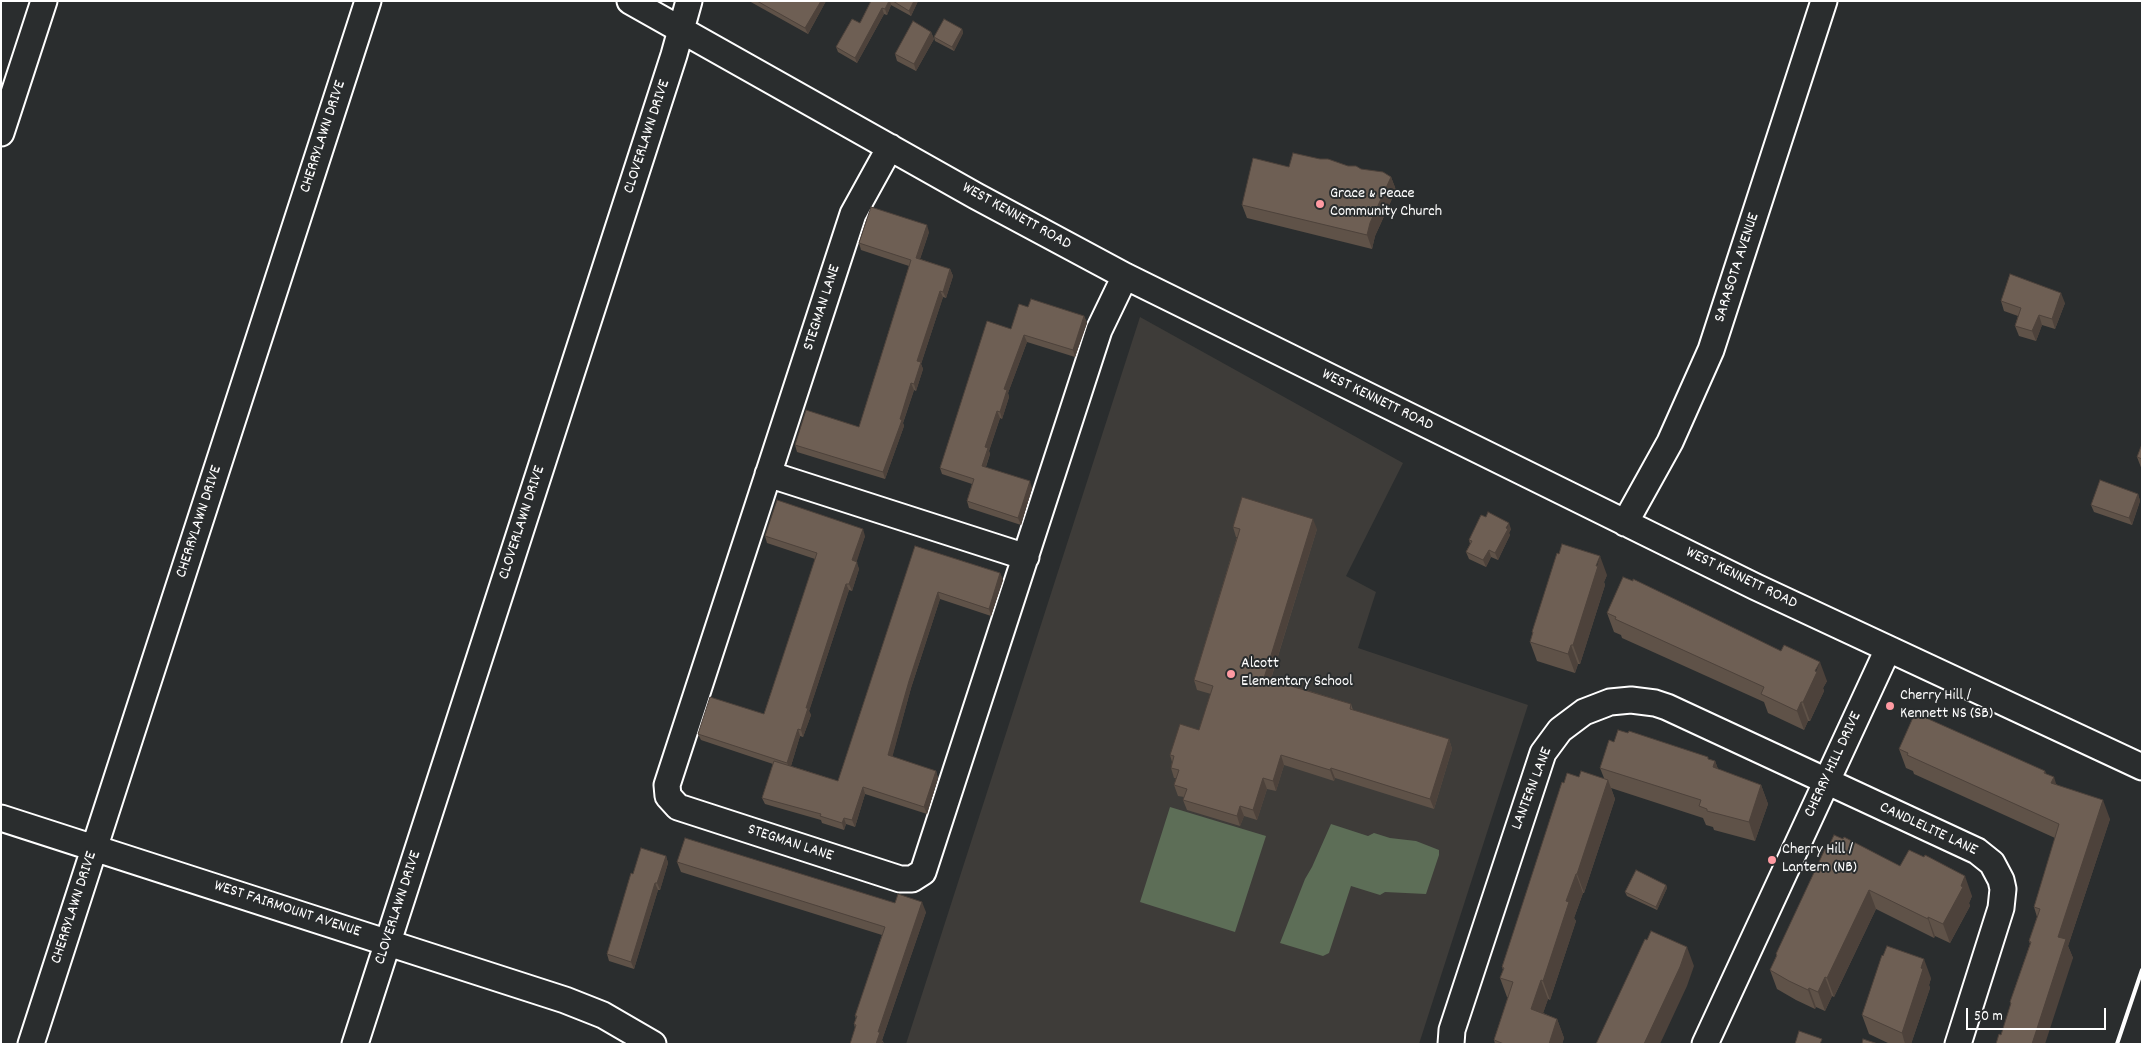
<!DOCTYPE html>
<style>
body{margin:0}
#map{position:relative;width:2143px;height:1045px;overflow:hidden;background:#2a2d2e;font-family:Dekko,sans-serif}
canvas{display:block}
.frame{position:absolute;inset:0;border:2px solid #fff;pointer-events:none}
.scale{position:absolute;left:1966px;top:1008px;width:140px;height:22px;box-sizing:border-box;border:2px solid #fff;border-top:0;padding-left:6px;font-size:15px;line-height:18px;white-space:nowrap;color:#fff;-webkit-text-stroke:4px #2a2d2e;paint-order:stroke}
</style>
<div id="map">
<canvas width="2143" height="1045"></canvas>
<div class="frame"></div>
<div class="scale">50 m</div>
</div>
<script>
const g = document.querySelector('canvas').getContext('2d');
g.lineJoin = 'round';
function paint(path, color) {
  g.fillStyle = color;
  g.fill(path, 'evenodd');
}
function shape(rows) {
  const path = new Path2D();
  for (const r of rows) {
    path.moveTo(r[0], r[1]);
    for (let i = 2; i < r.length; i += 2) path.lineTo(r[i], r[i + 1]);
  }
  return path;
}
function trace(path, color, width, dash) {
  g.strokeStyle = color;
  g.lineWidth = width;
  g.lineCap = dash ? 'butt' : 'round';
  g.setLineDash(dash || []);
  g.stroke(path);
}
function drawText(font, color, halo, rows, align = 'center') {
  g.font = font + ' Dekko,sans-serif';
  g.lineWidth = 4;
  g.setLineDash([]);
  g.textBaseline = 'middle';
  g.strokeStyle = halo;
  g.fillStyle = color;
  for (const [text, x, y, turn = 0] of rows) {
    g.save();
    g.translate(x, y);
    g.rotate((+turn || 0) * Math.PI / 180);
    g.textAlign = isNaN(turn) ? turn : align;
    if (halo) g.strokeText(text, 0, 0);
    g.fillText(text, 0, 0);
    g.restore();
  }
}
const built = shape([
 [1140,317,1403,463,1346,576,1376,592,1358,648,1528,705,1419,1044,906,1044]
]);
const green = shape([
 [1170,807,1266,836,1235,932,1140,902],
 [1331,824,1368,836,1374,833,1390,838,1416,841,1439,850,1439,855,1426,894,1385,892,1380,895,1351,886,1329,953,1323,956,1280,943,1305,879,1312,867]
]);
const minor = shape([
 [630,1,976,196,1125,276,1756,587,2142,767],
 [1,133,44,1],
 [890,147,853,214,667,785,668,796,678,807,900,879,912,879,923,872,1099,330,1125,276],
 [768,474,1026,557],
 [1625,523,1670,442,1711,350,1824,1],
 [1,818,565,1000,603,1015,653,1044],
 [31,1044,368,1],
 [355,1044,674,55,689,1],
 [1451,1044,1452,1030,1543,753,1560,730,1584,712,1610,702,1631,700,1655,703,1667,707,1977,851,1992,863,2001,880,2003,889,2001,908,1958,1044],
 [1705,1044,1888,649]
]);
const rail = shape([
 [2117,1044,2142,970]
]);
const wall = shape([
 [749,1,826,1,808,34],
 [871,1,918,1,911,16,891,5,887,15,884,14,857,63,838,52,836,47,860,23],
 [962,29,963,33,954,51,935,41,934,37],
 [931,32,934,39,916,71,897,61,895,54],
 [1348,166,1391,177,1396,190,1375,236,1372,249,1247,218,1242,205],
 [929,232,920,259,950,269,953,276,946,298,943,297,921,364,923,369,916,391,914,390,903,423,904,426,885,479,797,452,795,445,859,427,909,266,861,250,859,243],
 [2001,301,2065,303,2055,329,2042,325,2036,341,2019,336,2015,326,2018,316,2004,311],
 [1028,307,1084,316,1087,323,1075,357,1027,342,1008,393,1009,397,1002,419,1000,418,989,451,990,454,986,467,1032,488,1021,525,969,508,967,501,972,484,942,474,940,468,1011,329],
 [2142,444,2142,470,2137,457],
 [2138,494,2140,501,2132,525,2094,512,2091,505],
 [1233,527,1317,529,1271,679,1351,704,1353,710,1449,739,1452,749,1434,809,1335,778,1334,781,1284,765,1276,791,1267,789,1257,820,1244,816,1240,826,1187,810,1183,800,1184,797,1178,796,1174,785,1176,778,1174,778,1171,768,1172,762,1170,755,1199,730,1211,694,1197,690,1194,680,1237,537,1236,537],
 [1511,529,1509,533,1510,535,1498,560,1491,557,1486,567,1469,559,1466,552,1470,544,1469,540],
 [765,536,865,536,856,562,859,569,852,591,849,590,809,711,811,715,803,737,800,736,791,766,838,781,915,546,1000,573,1003,580,991,616,940,599,911,688,892,757,936,771,938,778,927,814,865,794,855,827,846,824,844,830,822,823,821,820,765,804,762,798,773,764,701,740,698,734,764,714,815,559,767,543],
 [1607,575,1604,582,1605,585,1580,664,1578,664,1575,673,1537,661,1530,642,1533,635,1532,632],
 [1607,613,1827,681,1823,688,1824,691,1810,721,1808,721,1804,730,1768,713,1764,702,1622,638,1621,635,1614,632],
 [1614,742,1709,759,1715,761,1718,769,1761,785,1768,804,1755,841,1714,830,1713,827,1706,825,1703,818,1611,788,1615,799,1584,893,1583,893,1574,918,1576,921,1550,1000,1548,999,1543,1013,1557,1019,1564,1038,1562,1044,1495,1044,1494,1040,1508,997,1507,997,1500,978,1503,970,1502,967,1564,783,1579,777,1604,778,1600,768],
 [1899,749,2045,771,2046,774,2056,784,2110,819,2068,946,2073,958,2001,1035,2011,1005,2010,1002,2030,944,2029,941,2037,917,2034,907,2055,838,1914,774,1913,771,1906,768],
 [1843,839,1900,866,1972,896,1969,903,1970,906,1950,943,1935,936,1934,938,1876,909,1834,997,1832,996,1825,1011,1816,1007,1815,1009,1796,1000,1777,989,1770,970,1776,957,1776,954,1827,850],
 [666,856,668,863,660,890,658,890,634,969,609,961,607,954,633,874],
 [677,862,926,912,882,1040,884,1043,855,1028,854,1024,856,1019,855,1016,882,935,681,872],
 [1666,885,1667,888,1657,910,1627,896,1625,892],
 [1931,978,1929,985,1930,988,1911,1044,1890,1044,1869,1034,1862,1015]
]);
const shadedWall = shape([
 [821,1,826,1,808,34,805,28],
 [889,1,890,1,891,5,887,15,885,9],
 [914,1,918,1,911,16,909,11],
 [882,8,884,14,857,63,855,58],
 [962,29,963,33,954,51,952,47],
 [931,32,934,39,916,71,914,64],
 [1391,177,1396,190,1375,236,1372,249,1367,235,1370,223],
 [927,225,929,232,918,265,916,258],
 [950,269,953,276,946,298,943,292],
 [940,291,943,297,921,364,923,369,916,391,914,384,917,361],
 [2061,293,2065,303,2055,329,2052,319],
 [2039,315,2042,325,2036,341,2032,331],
 [1084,316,1087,323,1075,357,1073,350],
 [1024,335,1027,342,1008,393,1009,397,1002,419,1000,412,1004,389],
 [911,383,914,390,903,423,904,426,885,479,883,472],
 [997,411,1000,418,989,451,990,454,984,472,982,466,985,447],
 [1030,481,1032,488,1021,525,1018,518],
 [2138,494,2140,501,2132,525,2129,518],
 [1313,519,1317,529,1268,688,1264,678],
 [1509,523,1511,529,1509,533,1510,535,1498,560,1495,553],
 [863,529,865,536,855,567,852,560],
 [1489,550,1491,557,1486,567,1483,560],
 [1600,556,1607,575,1604,582,1605,585,1580,664,1573,645],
 [857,562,859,569,852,591,849,584],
 [1000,573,1003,580,991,616,989,609],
 [846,584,849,590,809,711,811,715,803,737,801,730,806,708],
 [938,592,940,599,911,688,891,762,888,755,909,681],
 [1571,645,1578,664,1575,673,1568,654],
 [1820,662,1827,681,1823,688,1824,691,1810,721,1803,702],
 [1801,702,1808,721,1804,730,1797,711],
 [798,729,800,736,790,769,787,763],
 [1449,739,1452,749,1434,809,1430,799],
 [1281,755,1284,765,1276,791,1273,781],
 [1715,761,1722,780,1713,767],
 [1331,768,1335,778,1334,781,1330,770],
 [936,771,938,778,927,814,924,807],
 [2054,777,2060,796,2051,783],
 [1263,778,1267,789,1257,820,1253,810],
 [1608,780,1615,799,1584,893,1577,874],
 [1761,785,1768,804,1755,841,1749,822],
 [863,787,865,794,855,827,852,820],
 [2103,800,2110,819,2068,946,2073,958,2045,1044,2032,1044,2058,937],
 [1240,806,1244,816,1240,826,1237,816],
 [844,818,846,824,844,830,842,823],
 [666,856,668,863,660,890,657,883],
 [1576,874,1583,893,1574,918,1576,921,1550,1000,1543,981,1566,901],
 [1965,876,1972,896,1969,903,1970,906,1950,943,1943,924],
 [655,883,658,890,634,969,631,962],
 [1666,885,1667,888,1657,910,1656,907],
 [1869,890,1876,909,1834,997,1827,978],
 [922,902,926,912,882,1040,883,1044,876,1044,878,1032],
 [1928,917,1935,936,1934,938,1928,919],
 [1687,947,1694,966,1687,986,1660,1044,1644,1044],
 [1924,959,1931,978,1929,985,1930,988,1911,1044,1905,1044,1902,1033],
 [1825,977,1832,996,1825,1011,1818,992],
 [1541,980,1548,999,1538,1028,1531,1009],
 [1809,988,1816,1007,1815,1009,1808,990],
 [1557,1019,1564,1038,1562,1044,1549,1044]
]);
const building = shape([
 [757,1,821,1,805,28,757,1],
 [871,1,889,1,885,9,882,8,855,58,836,47,852,19,860,23,871,1],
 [893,1,914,1,909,11,893,1],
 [944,19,962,29,952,47,934,37,944,19],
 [913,21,931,32,914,64,895,54,913,21],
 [1293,153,1320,159,1328,159,1348,166,1356,166,1361,169,1383,172,1391,177,1370,223,1367,235,1242,205,1253,158,1289,167,1293,153],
 [871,207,927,225,916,258,950,269,943,292,940,291,917,361,921,362,914,384,911,383,900,419,902,420,883,472,795,445,806,410,859,427,911,260,859,243,871,207],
 [2010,274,2061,293,2052,319,2039,315,2032,331,2015,326,2021,308,2001,301,2010,274],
 [1031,299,1084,316,1073,350,1024,335,1004,389,1007,390,1000,412,997,411,985,447,988,448,982,466,1030,481,1018,518,967,501,974,479,940,468,987,321,1011,329,1019,304,1028,307,1031,299],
 [2142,444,2142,459,2137,457,2142,444],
 [2100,480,2138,494,2129,518,2091,505,2100,480],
 [1242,497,1313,519,1264,678,1351,704,1350,709,1449,739,1430,799,1331,768,1330,770,1281,755,1273,781,1263,778,1253,810,1240,806,1237,816,1183,800,1187,789,1174,785,1179,770,1171,768,1174,756,1170,755,1180,724,1199,730,1213,686,1194,680,1240,529,1233,527,1242,497],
 [777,500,863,529,852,560,857,562,849,584,846,584,806,708,808,708,801,730,798,729,787,763,698,734,710,697,764,714,817,553,765,536,777,500],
 [1488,512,1509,523,1506,528,1508,529,1495,553,1489,550,1483,560,1466,552,1472,541,1469,540,1481,515,1486,517,1488,512],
 [1562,544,1600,556,1596,566,1598,566,1573,645,1571,645,1568,654,1530,642,1533,632,1532,632,1557,553,1559,554,1562,544],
 [915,546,1000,573,989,609,938,592,909,681,888,755,936,771,924,807,863,787,852,820,844,818,842,823,820,816,821,814,762,798,774,761,838,781,915,546],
 [1623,577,1633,581,1633,579,1685,604,1781,651,1784,645,1820,662,1815,671,1817,672,1803,702,1801,702,1797,711,1761,694,1764,687,1615,619,1616,617,1607,613,1623,577],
 [1915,713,2045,771,2044,773,2054,777,2051,783,2103,800,2058,937,2066,939,2032,1044,1996,1044,1999,1034,2001,1035,2011,1003,2010,1002,2031,942,2029,941,2040,909,2034,907,2059,824,1907,755,1908,753,1899,749,1915,713],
 [1618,730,1628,733,1629,731,1708,757,1708,759,1715,761,1713,767,1761,785,1749,822,1707,811,1707,809,1699,806,1701,800,1600,768,1609,740,1614,742,1618,730],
 [1581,771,1608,780,1577,874,1576,874,1566,901,1569,902,1543,981,1541,980,1531,1009,1557,1019,1549,1044,1504,1044,1494,1040,1513,982,1500,978,1504,968,1502,967,1562,782,1564,783,1567,773,1579,777,1581,771],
 [1834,835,1843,839,1844,837,1900,866,1909,850,1924,857,1925,855,1965,876,1961,886,1963,887,1943,924,1928,917,1928,919,1869,890,1827,978,1825,977,1818,992,1809,988,1808,990,1789,981,1770,970,1777,955,1776,954,1825,849,1827,850,1834,835],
 [685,838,895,903,898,894,922,902,878,1032,880,1032,876,1044,850,1044,856,1025,854,1024,857,1016,855,1016,885,927,677,862,685,838],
 [641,848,666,856,657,883,655,883,631,962,607,954,631,873,633,874,641,848],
 [1636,870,1666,885,1656,907,1625,892,1636,870],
 [1651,931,1687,947,1680,967,1644,1044,1596,1044,1645,939,1647,940,1651,931],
 [1887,946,1924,959,1921,968,1923,969,1902,1033,1862,1015,1882,955,1883,956,1887,946],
 [1799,1031,1822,1039,1820,1044,1795,1044,1799,1031],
 [1863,1039,1878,1044,1862,1044,1863,1039]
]);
const markers = [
 [1320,204,5,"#ff9aa2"],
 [1231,674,5,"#ff9aa2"],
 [1890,706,5,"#ff9aa2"],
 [1772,860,5,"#ff9aa2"]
];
const streetNames = [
 ["CHERRYLAWN DRIVE",324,137,-72],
 ["CLOVERLAWN DRIVE",648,137,-72],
 ["WEST KENNETT ROAD",1016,217,29],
 ["SARASOTA AVENUE",1738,268,-72],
 ["STEGMAN LANE",823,308,-72],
 ["WEST KENNETT ROAD",1377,401,26],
 ["CHERRYLAWN DRIVE",200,522,-72],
 ["CLOVERLAWN DRIVE",523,523,-72],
 ["WEST KENNETT ROAD",1741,579,26],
 ["CHERRY HILL DRIVE",1834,765,-65],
 ["LANTERN LANE",1533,789,-69],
 ["CANDLELITE LANE",1928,830,25],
 ["STEGMAN LANE",790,844,18],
 ["CHERRYLAWN DRIVE",75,908,-72],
 ["CLOVERLAWN DRIVE",399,908,-72],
 ["WEST FAIRMOUNT AVENUE",287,910,18]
];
const poiNames = [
 ["Grace & Peace",1330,195],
 ["Community Church",1330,213],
 ["Alcott",1241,665],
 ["Elementary School",1241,683],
 ["Cherry Hill /",1900,697],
 ["Kennett NS (SB)",1900,715],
 ["Cherry Hill /",1782,851],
 ["Lantern (NB)",1782,869]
];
paint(built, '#3e3c39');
paint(green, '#5d6e57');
trace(minor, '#fff', 29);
trace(minor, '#2a2d2e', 25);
trace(rail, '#fff', 4);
paint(wall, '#5f5248');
paint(shadedWall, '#4d423b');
paint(building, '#6e5f54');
trace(building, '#4d423b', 1);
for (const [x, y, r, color] of markers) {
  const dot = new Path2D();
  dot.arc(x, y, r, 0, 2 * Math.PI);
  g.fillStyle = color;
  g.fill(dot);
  trace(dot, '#2a2d2e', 2);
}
drawText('16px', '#fff', '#2a2d2e', streetNames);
drawText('16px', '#fff', '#2a2d2e', poiNames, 'left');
</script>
